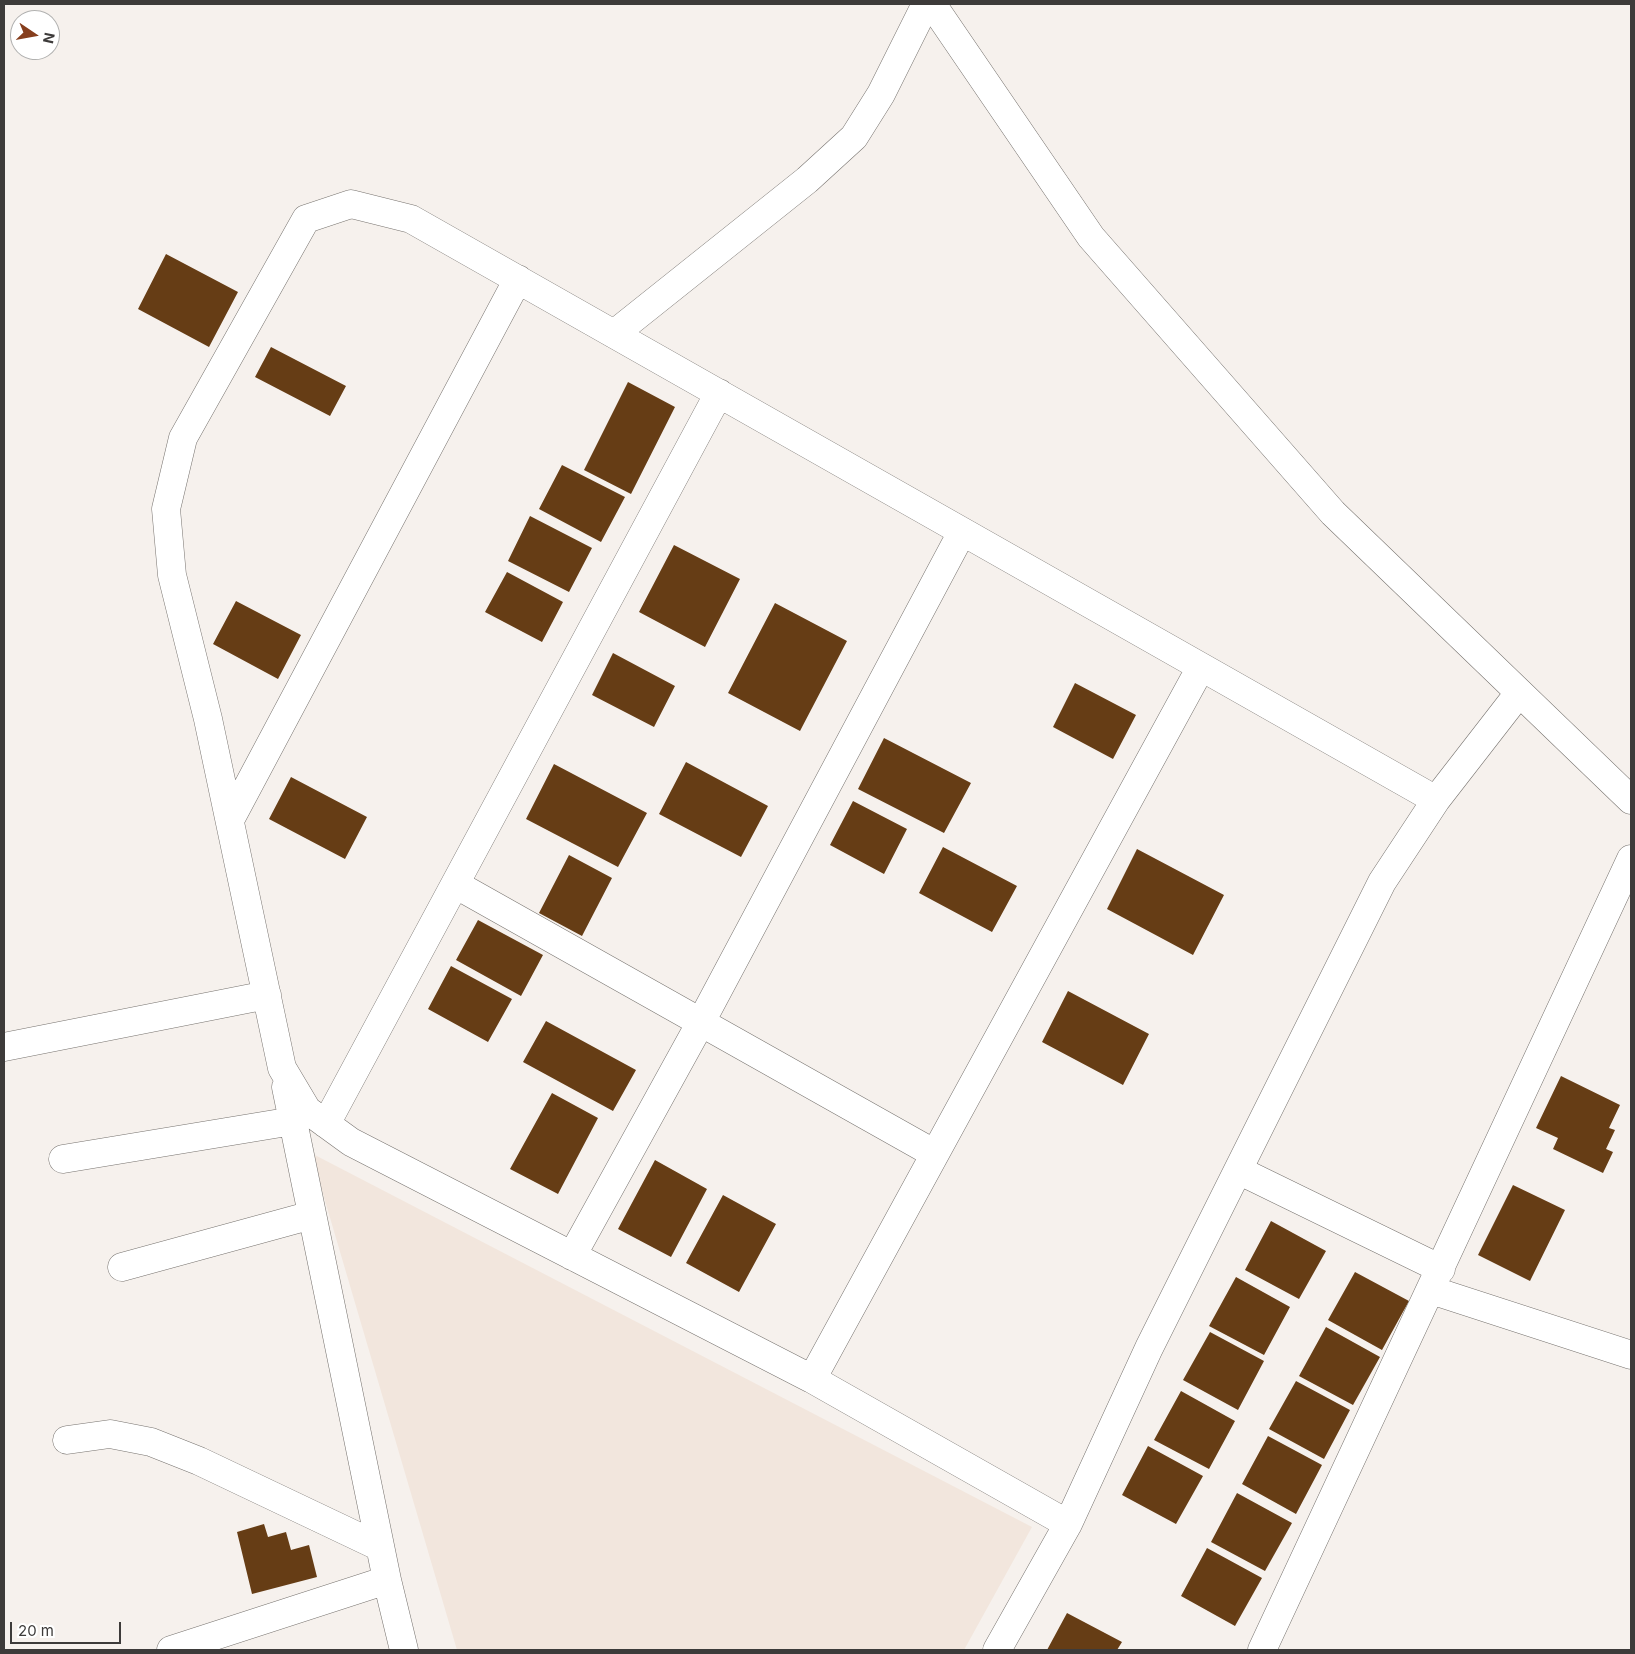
<!DOCTYPE html>
<style>
body{margin:0}
#map{position:relative;width:1635px;height:1654px;overflow:hidden;background:#f6f1ed;font-family:Inter,sans-serif}
canvas{display:block}
.frame{position:absolute;inset:0;border:5px solid #3d3b3a;pointer-events:none}
.north{position:absolute;left:10px;top:10px;width:50px;height:50px;box-sizing:border-box;background:#fff;border:1px solid #b1b1b0;border-radius:50%;rotate:102deg;font-size:14px;font-weight:700;line-height:20px;text-align:center;color:#3d3b3a}
.north::after{content:'';display:block;margin:auto;width:18px;height:22px;background:#863e1d;clip-path:polygon(50% 0,100% 100%,50% 72%,0 100%)}
.scale{position:absolute;left:10px;top:1622px;width:111px;height:22px;box-sizing:border-box;border:2px solid #3d3b3a;border-top:0;padding-left:6px;font-size:15px;line-height:18px;white-space:nowrap;color:#3d3b3a;-webkit-text-stroke:4px #fff;paint-order:stroke}
</style>
<div id="map">
<canvas width="1635" height="1654"></canvas>
<div class="frame"></div>
<div class="north">N</div>
<div class="scale">20 m</div>
</div>
<script>
const g = document.querySelector('canvas').getContext('2d');
g.lineJoin = 'round';
function paint(path, color) {
  g.fillStyle = color;
  g.fill(path, 'evenodd');
}
function shape(rows) {
  const path = new Path2D();
  for (const r of rows) {
    path.moveTo(r[0], r[1]);
    for (let i = 2; i < r.length; i += 2) path.lineTo(r[i], r[i + 1]);
  }
  return path;
}
function trace(path, color, width, dash) {
  g.strokeStyle = color;
  g.lineWidth = width;
  g.lineCap = dash ? 'butt' : 'round';
  g.setLineDash(dash || []);
  g.stroke(path);
}
const built = shape([
 [311,1153,1032,1527,964,1650,457,1650]
]);
const building = shape([
 [166,254,238,292,209,347,138,309],
 [271,347,346,386,330,416,255,377],
 [628,382,675,407,631,494,584,470],
 [562,465,625,497,601,542,539,509],
 [530,516,592,548,569,592,508,561],
 [674,545,740,579,705,647,639,612],
 [507,572,563,602,542,642,485,612],
 [236,601,301,635,278,679,213,644],
 [775,603,847,641,800,731,728,693],
 [613,653,675,686,654,727,592,695],
 [1075,683,1136,715,1113,759,1053,727],
 [884,738,971,783,944,833,858,789],
 [686,762,768,806,741,857,659,814],
 [554,764,647,813,618,867,526,819],
 [291,777,367,817,345,859,269,819],
 [853,801,907,829,884,874,830,845],
 [943,847,1017,886,992,932,919,893],
 [1137,849,1224,895,1193,955,1107,909],
 [569,855,612,878,582,936,539,913],
 [478,920,543,955,521,996,456,960],
 [451,966,512,999,488,1042,428,1009],
 [1068,991,1149,1034,1123,1085,1042,1042],
 [546,1021,636,1070,613,1111,523,1062],
 [1561,1076,1620,1105,1609,1128,1615,1130,1606,1149,1613,1152,1603,1173,1553,1149,1558,1138,1536,1128],
 [552,1093,598,1118,558,1194,510,1169],
 [655,1160,707,1189,671,1257,618,1229],
 [1513,1185,1565,1210,1530,1281,1478,1255],
 [723,1195,776,1224,739,1292,686,1263],
 [1271,1221,1326,1251,1299,1299,1245,1270],
 [1355,1272,1409,1301,1382,1350,1328,1320],
 [1236,1277,1290,1307,1264,1355,1209,1326],
 [1326,1327,1380,1357,1353,1405,1299,1376],
 [1210,1332,1264,1361,1238,1410,1183,1380],
 [1296,1381,1350,1410,1324,1459,1269,1429],
 [1181,1391,1235,1421,1209,1469,1154,1440],
 [1268,1436,1322,1465,1296,1514,1242,1484],
 [1148,1446,1203,1476,1176,1524,1122,1495],
 [1237,1493,1292,1523,1265,1571,1211,1542],
 [264,1524,268,1537,286,1532,291,1550,309,1545,317,1577,252,1594,237,1532],
 [1207,1548,1262,1578,1235,1626,1181,1596],
 [1067,1613,1122,1642,1117,1650,1047,1650]
]);
const street = shape([
 [614,334,807,180,854,137,881,94,926,4],
 [230,820,518,279],
 [455,884,935,1154],
 [4,1047,267,995],
 [286,1087,387,1580],
 [326,1124,719,393],
 [63,1159,293,1121],
 [1238,1170,1441,1269],
 [572,1256,701,1022,962,532],
 [122,1267,312,1215],
 [1431,1290,1631,1355],
 [812,1379,1201,667],
 [67,1440,110,1434,151,1442,199,1461,380,1547],
 [1068,1524,812,1379,351,1142,307,1110,282,1068,208,719,172,575,166,509,183,438,306,219,351,204,411,219,1436,800],
 [171,1650,387,1580,404,1650],
 [997,1650,1068,1524,1149,1348,1382,882,1436,800,1519,693],
 [1262,1650,1631,859]
]);
const secondary = shape([
 [932,4,1091,237,1333,513,1631,800]
]);
paint(built, '#f2e6dd');
paint(building, '#663d15');
trace(street, '#77736f', 29);
trace(secondary, '#77736f', 29);
trace(street, '#fff', 28);
trace(secondary, '#fff', 28);
</script>
